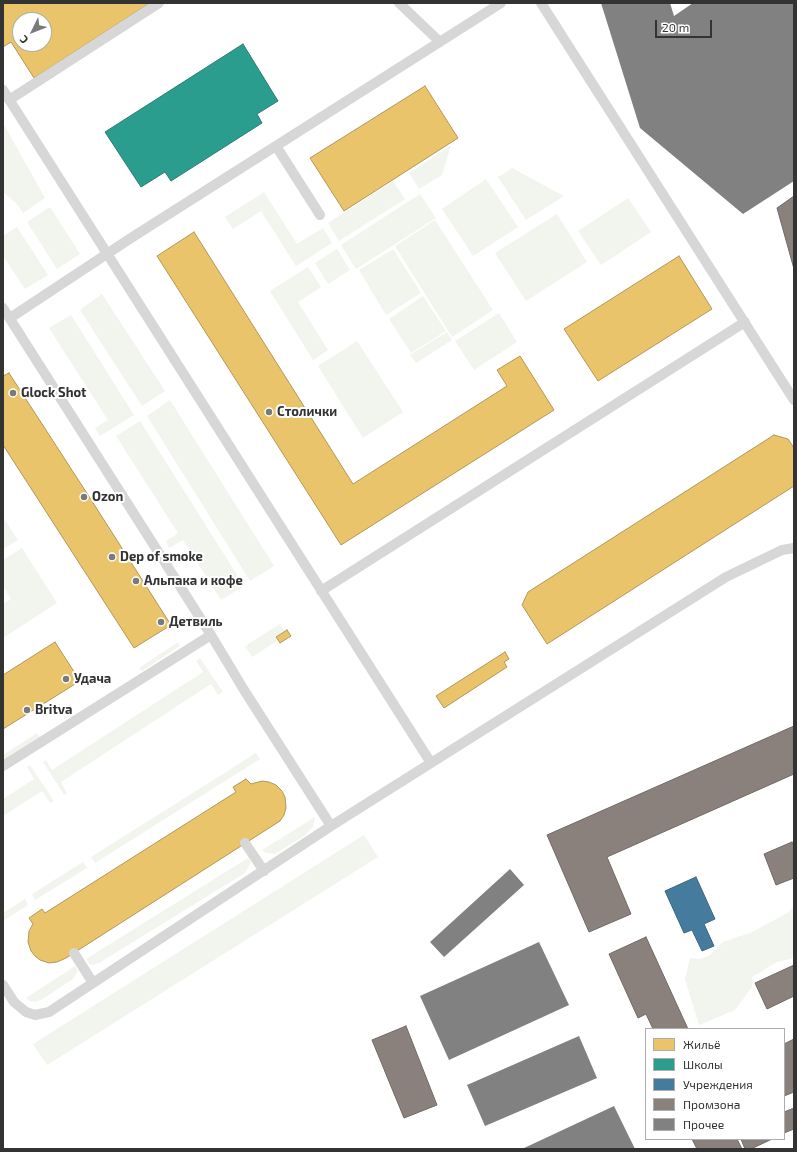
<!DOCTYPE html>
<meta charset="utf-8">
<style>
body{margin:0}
#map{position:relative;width:797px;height:1152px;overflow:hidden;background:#fff;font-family:"Exo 2",sans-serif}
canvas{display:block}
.frame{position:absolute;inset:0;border:4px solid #333;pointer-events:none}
.legend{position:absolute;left:645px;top:1028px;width:140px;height:112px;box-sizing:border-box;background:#fff;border:1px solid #adadad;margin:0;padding:5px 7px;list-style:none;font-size:12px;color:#333}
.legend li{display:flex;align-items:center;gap:8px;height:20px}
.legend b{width:20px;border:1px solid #adadad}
.north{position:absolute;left:12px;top:12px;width:40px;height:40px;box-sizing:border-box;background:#fff;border:1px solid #adadad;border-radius:50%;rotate:227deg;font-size:11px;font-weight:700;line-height:16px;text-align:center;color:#333}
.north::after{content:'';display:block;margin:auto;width:14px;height:18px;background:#7a7a7a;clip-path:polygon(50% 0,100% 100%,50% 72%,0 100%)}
.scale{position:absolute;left:655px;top:20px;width:57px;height:18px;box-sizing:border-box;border:2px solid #333;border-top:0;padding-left:5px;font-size:12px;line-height:14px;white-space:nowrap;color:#333;-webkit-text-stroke:3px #fff;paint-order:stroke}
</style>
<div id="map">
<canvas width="797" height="1152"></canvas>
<div class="frame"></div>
<ul class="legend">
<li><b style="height:11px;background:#e9c46a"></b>Жильё</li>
<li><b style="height:11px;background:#2a9d8f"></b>Школы</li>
<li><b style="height:11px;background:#457b9d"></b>Учреждения</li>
<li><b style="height:11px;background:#8a817c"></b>Промзона</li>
<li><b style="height:11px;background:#818181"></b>Прочее</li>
</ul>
<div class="north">С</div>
<div class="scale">20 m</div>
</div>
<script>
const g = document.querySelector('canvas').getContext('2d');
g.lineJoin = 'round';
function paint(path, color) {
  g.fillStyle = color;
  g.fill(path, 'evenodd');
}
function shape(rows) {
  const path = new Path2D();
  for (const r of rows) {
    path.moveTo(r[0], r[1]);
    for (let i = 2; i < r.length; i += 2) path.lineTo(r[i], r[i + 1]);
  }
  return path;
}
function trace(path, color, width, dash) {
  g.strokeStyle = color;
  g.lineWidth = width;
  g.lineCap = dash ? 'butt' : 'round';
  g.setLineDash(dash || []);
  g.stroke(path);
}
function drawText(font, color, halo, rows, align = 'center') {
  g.font = font + ' "Exo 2",sans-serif';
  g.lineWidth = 4;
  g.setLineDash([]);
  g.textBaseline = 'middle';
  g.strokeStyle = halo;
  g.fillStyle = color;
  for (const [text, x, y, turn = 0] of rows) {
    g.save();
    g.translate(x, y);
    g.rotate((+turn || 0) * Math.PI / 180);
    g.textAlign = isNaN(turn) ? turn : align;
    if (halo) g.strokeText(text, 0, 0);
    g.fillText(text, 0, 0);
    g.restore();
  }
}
const green = shape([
 [3,123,45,198,23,213,17,204,3,192],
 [451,145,442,175,419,189,409,173],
 [512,168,564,196,526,220,498,177],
 [486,179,518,227,473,256,442,209],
 [393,181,405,199,339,241,328,223],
 [264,192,297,244,323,228,332,243,296,266,261,211,233,229,225,217],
 [420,194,436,218,356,269,341,245],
 [628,198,651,232,601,265,578,231],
 [50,207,80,254,57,269,27,222],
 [557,214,587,262,526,301,495,253],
 [435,220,493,310,452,337,395,246],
 [17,227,48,275,25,289,3,256,3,236],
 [337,249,350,270,328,284,315,263],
 [393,249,421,293,386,315,359,270],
 [308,267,321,287,298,302,328,350,313,360,270,291],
 [102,294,165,391,142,406,80,310],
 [423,296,446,331,411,353,389,319],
 [499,313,517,342,474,370,455,341],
 [71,315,134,415,100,436,95,428,108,420,49,328],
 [447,332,452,340,416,363,410,355],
 [357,341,403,412,363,438,318,366],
 [170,400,274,566,250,581,147,416],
 [140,421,244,586,221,600,183,540,169,548,166,541,178,533,116,436],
 [3,517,18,540,3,549],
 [22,548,57,603,3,638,3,604,11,599,3,586,3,560],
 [280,624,284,631,275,637,277,641,252,657,245,646],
 [178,642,180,646,142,671,139,668],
 [200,658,223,692,218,695,211,684,61,782,67,793,64,795,43,762,46,760,52,770,203,672,196,661],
 [37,733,40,737,3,761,3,755],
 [256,753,260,759,95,863,91,857],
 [30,765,54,801,50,803,42,791,3,816,3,799,34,779,27,767],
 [315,817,313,827,304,836,275,854,266,853,262,850],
 [364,835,378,857,47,1065,33,1044],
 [248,858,251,862,245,873,99,963,90,965,86,959],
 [83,862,87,868,35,900,32,894],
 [25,899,28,905,3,921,3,913],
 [794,905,794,958,777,962,752,977,752,987,735,1010,699,1025,685,979,690,958,699,959,709,956,723,942,752,932,789,912],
 [75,966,78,971,73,979,41,1000,35,1002,30,1001,26,998]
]);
const homes = shape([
 [3,3,150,3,34,78,11,42,3,47,3,3],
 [20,20,44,20,44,44,20,44,20,20],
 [425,86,458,138,344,211,310,158,425,86],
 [194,232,353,484,507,386,497,370,520,356,554,410,341,545,157,256,194,232],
 [679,256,712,309,598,381,564,329,679,256],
 [9,373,90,498,171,625,134,648,3,445,3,376,9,373],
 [774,435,788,439,794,448,794,486,547,644,522,605,528,592,774,435],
 [287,630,291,636,280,643,276,637,287,630],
 [55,642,80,681,3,729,3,675,55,642],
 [505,652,509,659,504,662,507,667,444,708,436,696,505,652],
 [246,779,251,784,262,781,269,782,276,785,282,791,285,797,286,808,284,815,280,821,66,958,57,962,49,963,40,960,35,956,31,951,28,942,29,931,33,924,29,918,42,909,45,913,236,792,233,787,246,779]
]);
const schools = shape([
 [243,44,278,101,257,114,262,123,171,181,165,172,141,187,105,132,243,44]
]);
const public = shape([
 [696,877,715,919,704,924,714,946,702,951,692,930,684,933,665,891,696,877]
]);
const industry = shape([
 [794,196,794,269,777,208,794,196],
 [794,726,794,774,607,857,631,914,589,932,547,835,794,726],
 [792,842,794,847,794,878,776,885,764,854,792,842],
 [646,937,688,1029,653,1029,646,1014,638,1018,609,954,646,937],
 [794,965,794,996,767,1009,755,983,794,965],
 [406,1026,437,1105,404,1118,372,1040,406,1026],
 [794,1039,794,1092,784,1096,784,1044,794,1039],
 [794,1108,794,1129,784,1133,784,1112,794,1108],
 [692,1139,737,1139,742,1149,697,1149,692,1139],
 [741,1139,772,1139,751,1149,745,1149,741,1139]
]);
const building = shape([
 [601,3,670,3,674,16,693,3,794,3,794,181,743,214,640,128],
 [510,869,524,885,444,957,430,942],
 [539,942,569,1005,449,1060,420,996],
 [579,1036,597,1078,485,1126,467,1085],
 [614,1106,635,1149,522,1149]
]);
const service = shape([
 [399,3,440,42],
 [541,3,794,400],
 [3,90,431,763],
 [9,100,159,3],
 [276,146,320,215],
 [3,308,211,635,3,766],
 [10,318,131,238,501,3],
 [321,591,745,322],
 [331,826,726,577,782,550,794,548],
 [245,843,264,871],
 [74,953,93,983],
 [3,985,14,1002,26,1012,35,1015,49,1012,331,826,244,690,211,635]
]);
const markers = [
 [13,393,4,"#7a7a7a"],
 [269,412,4,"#7a7a7a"],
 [84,497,4,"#7a7a7a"],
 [112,557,4,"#7a7a7a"],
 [136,581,4,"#7a7a7a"],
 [161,622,4,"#7a7a7a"],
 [66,679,4,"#7a7a7a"],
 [27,710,4,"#7a7a7a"]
];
const poiNames = [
 ["Glock Shot",21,393],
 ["Столички",277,412],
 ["Ozon",92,497],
 ["Dep of smoke",120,557],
 ["Альпака и кофе",144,581],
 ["Детвиль",169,622],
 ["Удача",74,679],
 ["Britva",35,710]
];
paint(green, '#f1f5ed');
paint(homes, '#e9c46a');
trace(homes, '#b2985a', 1);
paint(schools, '#2a9d8f');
trace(schools, '#2d7d73', 1);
paint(public, '#457b9d');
trace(public, '#40657d', 1);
paint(industry, '#8a817c');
trace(industry, '#706a66', 1);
paint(building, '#818181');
trace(service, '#d7d7d7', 10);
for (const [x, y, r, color] of markers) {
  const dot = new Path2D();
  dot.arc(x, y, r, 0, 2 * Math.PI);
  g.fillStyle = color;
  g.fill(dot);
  trace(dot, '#fff', 1.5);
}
drawText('bold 13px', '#333', '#fff', poiNames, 'left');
</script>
